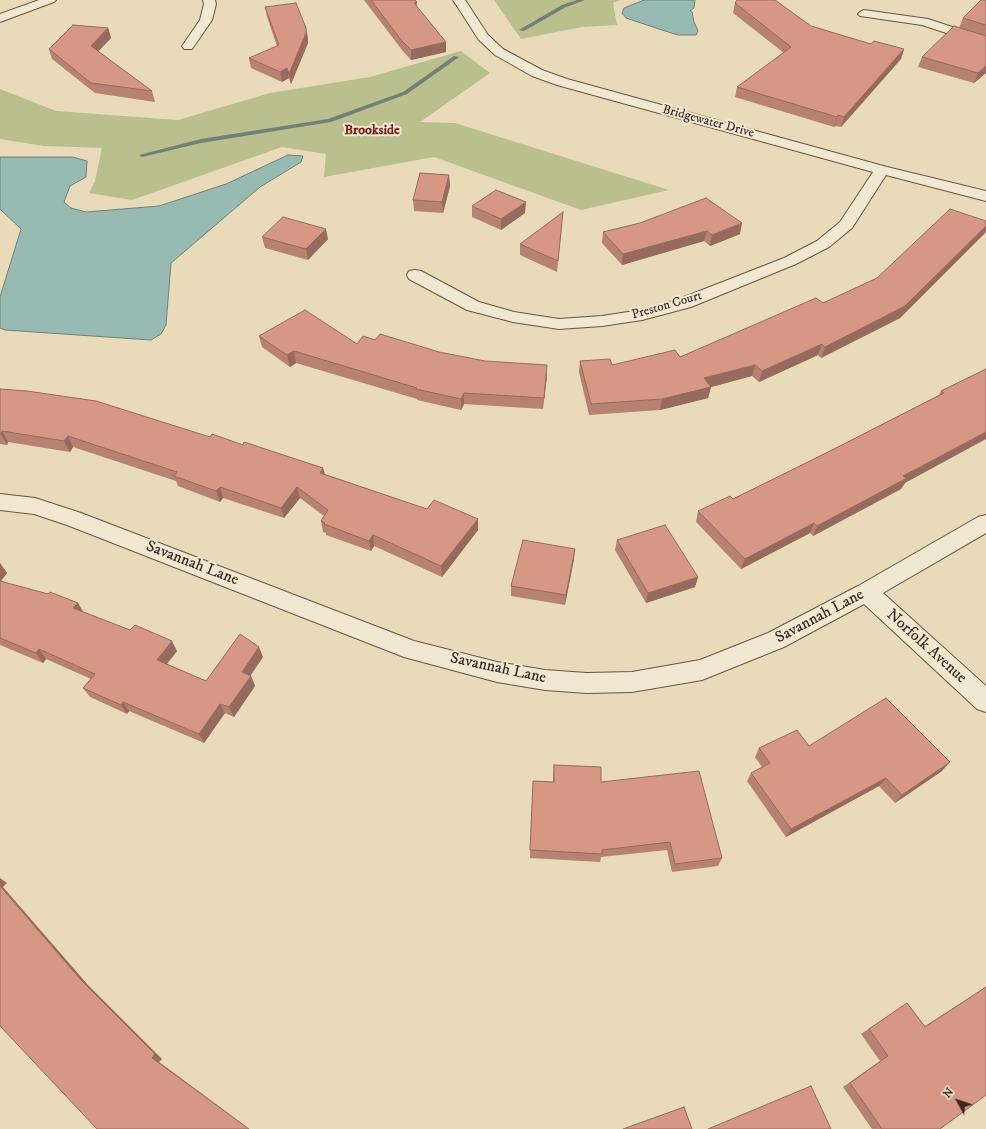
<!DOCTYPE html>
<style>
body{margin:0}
#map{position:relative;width:986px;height:1129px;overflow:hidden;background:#e9dbb9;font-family:"IM FELL DW Pica",serif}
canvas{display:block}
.north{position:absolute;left:938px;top:1081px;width:40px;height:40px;-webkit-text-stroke:3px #f1e8d2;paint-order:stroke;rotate:310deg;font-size:11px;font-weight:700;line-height:16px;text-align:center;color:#3a281f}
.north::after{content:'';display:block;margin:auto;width:14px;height:18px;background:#3a281f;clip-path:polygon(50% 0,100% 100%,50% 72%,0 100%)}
</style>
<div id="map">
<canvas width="986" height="1129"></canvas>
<div class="north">N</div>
</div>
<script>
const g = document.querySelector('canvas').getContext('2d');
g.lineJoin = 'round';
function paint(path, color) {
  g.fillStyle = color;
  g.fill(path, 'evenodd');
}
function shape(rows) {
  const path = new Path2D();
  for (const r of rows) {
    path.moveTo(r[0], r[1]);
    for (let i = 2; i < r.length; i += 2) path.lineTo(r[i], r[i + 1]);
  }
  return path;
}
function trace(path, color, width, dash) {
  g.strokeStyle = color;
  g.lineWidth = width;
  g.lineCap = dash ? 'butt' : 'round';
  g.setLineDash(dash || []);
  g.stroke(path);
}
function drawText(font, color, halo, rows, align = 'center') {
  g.font = font + ' "IM FELL DW Pica",serif';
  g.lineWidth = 4;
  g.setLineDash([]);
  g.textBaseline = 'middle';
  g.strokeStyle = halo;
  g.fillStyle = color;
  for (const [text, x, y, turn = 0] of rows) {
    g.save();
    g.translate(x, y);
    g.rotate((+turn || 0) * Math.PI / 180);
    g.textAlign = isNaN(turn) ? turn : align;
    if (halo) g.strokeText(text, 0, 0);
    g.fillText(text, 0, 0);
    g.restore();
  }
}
const green = shape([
 [494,0,621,0,613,3,617,25,582,27,521,39],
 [461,51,490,73,420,122,455,123,669,190,581,210,434,157,324,177,326,154,282,147,132,200,89,193,95,181,102,148,44,146,0,139,0,89,56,111,178,120,270,93,370,77]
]);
const water = shape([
 [644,0,695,0,694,8,690,11,692,12,694,22,698,31,696,35,678,35,662,30,626,18,622,13,624,8,644,0],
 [288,155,303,156,301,162,260,187,171,263,166,325,161,334,151,340,5,330,0,328,0,297,21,229,0,209,0,157,73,157,87,161,86,177,70,186,64,202,71,208,86,212,159,206,226,184,288,155]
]);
const stream = shape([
 [577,0,585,0,566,7,524,31,519,30,562,5,577,0],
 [454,56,459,57,407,94,331,122,201,143,142,157,139,155,201,139,328,119,403,92,454,56]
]);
const minor = shape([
 [39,0,56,0,54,2,0,22,0,14,39,0],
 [203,0,215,0,216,4,212,20,192,49,184,49,182,46,200,20,204,4,203,0],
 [453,0,465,0,488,35,503,49,542,70,567,79,887,167,986,191,986,201,886,175,852,228,829,247,796,264,691,307,642,320,602,326,559,329,513,322,467,310,409,279,407,275,409,271,415,270,421,271,479,302,514,312,559,319,602,316,641,310,679,299,784,258,817,241,840,222,873,172,557,85,532,76,495,55,479,40,453,0],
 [864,10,928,19,986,38,986,46,922,25,860,16,858,14,860,12,864,10],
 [0,494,35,498,81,513,414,641,497,662,545,670,587,673,632,672,700,660,768,633,858,586,978,517,986,515,986,533,883,593,986,686,986,712,977,709,864,604,784,647,702,680,632,692,587,693,545,690,497,682,404,657,67,525,34,514,0,510,0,494]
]);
const wall = shape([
 [364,0,415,0,417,2,417,7,446,42,446,52,411,60,402,50],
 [986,0,986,73,974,83,918,67,922,57,959,28,963,18],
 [735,3,811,26,871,44,904,49,901,59,841,127,835,126,834,127,735,97,737,87,784,53,733,13],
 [265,7,308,38,308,43,291,84,289,78,282,82,251,68,249,58,277,46,267,17],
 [108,28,111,38,98,51,152,91,155,102,95,93,52,59,49,49],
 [449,175,450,186,443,213,414,211,413,200],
 [472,206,525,213,501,230,472,217],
 [986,221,986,230,985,233,900,318,821,358,818,355,759,382,752,376,711,387,708,398,660,410,589,415,579,372,580,361,612,365,680,357,823,303,877,278],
 [562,223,557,272,520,255,520,244],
 [640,223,740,234,710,246,704,241,622,265,602,243,603,232],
 [262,237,328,239,308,260,265,248],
 [259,336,357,344,375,340,547,376,543,409,464,404,461,410,417,400,417,399,296,363,290,367,262,347],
 [986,369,905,483,901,489,813,536,810,533,741,569,696,522,698,511,733,499,830,451,939,395,941,391],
 [0,389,243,445,323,468,325,474,427,509,478,519,478,530,442,577,374,546,371,551,326,535,326,533,323,532,321,521,324,516,300,498,284,518,223,498,220,502,178,486,176,481,73,447,70,452,8,442,7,445,0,444],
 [617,540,698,577,695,587,646,603,615,550],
 [574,559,565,605,511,596,511,586],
 [0,563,7,573,1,581,83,612,177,651,167,664,206,681,263,657,250,676,251,676,255,686,234,717,225,713,204,743,129,711,127,714,90,697,83,688,91,679,46,659,43,663,0,645],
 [809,746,942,771,895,803,879,786,786,837,747,781,751,773,762,767,755,757,759,748],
 [554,765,601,782,722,858,718,866,672,872,667,850,601,857,600,862,530,858,533,781,553,782,553,774],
 [986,987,986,1095,940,1129,872,1129,843,1087,880,1061,861,1034,907,1003,925,1026]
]);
const shadedWall = shape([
 [108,28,111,38,94,56,91,46],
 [306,28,308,38,308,43,291,84,289,74],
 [446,42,446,52,411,60,411,50],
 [904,49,901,59,841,127,844,117],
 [986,66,986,73,974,83,978,73],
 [287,68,289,78,282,82,280,72],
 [838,115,835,126,834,127,837,117],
 [449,175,450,186,443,213,442,202],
 [526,202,525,213,501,230,501,219],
 [742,223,740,234,710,246,712,235],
 [986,226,986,230,985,233,900,318,821,358,825,347],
 [326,229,328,239,308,260,306,249],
 [707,231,704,241,622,265,623,254],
 [822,344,818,355,759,382,762,371],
 [294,351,296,363,290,367,287,355],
 [547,365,547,376,543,409],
 [755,365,752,376,711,387,708,398,660,410,662,399,704,378],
 [464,393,464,404,461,410,461,399],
 [2,431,8,442,7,445,1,434],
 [986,432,986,439,905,483,901,489,813,536,817,526,903,476],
 [68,436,73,447,70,452,64,441],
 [323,468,326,479,320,473],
 [220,487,223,498,220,502,216,491],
 [297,487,300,498,284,518,281,508],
 [478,519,478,530,442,577,441,566],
 [814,523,810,533,741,569,745,559],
 [373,535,374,546,371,551,369,541],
 [575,549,574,559,565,605,566,595],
 [0,563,7,573,0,582],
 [698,577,695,587,646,603,648,593],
 [78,603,84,613,73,608],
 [172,641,177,651,162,670,157,660],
 [259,647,263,657,246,682,242,672],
 [39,649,46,659,43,663,36,653],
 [251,676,255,686,234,717,229,707],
 [123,702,129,711,127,714,121,705],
 [220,704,225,713,204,743,199,734],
 [950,762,942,771,895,803,902,795],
 [886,778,879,786,786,837,791,829],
 [0,878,7,883,3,887,88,985,162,1059,159,1062,250,1129,152,1058,80,979,0,886]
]);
const building = shape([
 [371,0,415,0,417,2,414,3,446,42,411,50,401,40,371,0],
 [737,0,775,0,811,26,871,44,874,41,904,49,844,117,838,115,837,117,737,87,791,47,735,3,737,0],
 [981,0,986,0,986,25,963,18,981,0],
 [296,3,306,28,306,33,289,74,287,68,280,72,249,58,279,45,265,7,296,3],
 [73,25,108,28,91,46,152,91,91,83,49,49,73,25],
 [954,26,986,36,986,66,978,73,922,57,954,26],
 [420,173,449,175,442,202,413,200,420,173],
 [496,190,526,202,501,219,472,206,496,190],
 [706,198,742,223,712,235,707,231,623,254,603,232,640,223,706,198],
 [950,209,986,221,986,226,905,306,825,347,822,344,762,371,755,365,704,378,711,387,662,399,591,404,580,361,610,359,612,365,675,350,680,357,816,298,823,303,877,278,950,209],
 [563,212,558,261,520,244,563,212],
 [283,217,326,229,306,249,262,237,283,217],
 [305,310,357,344,363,336,375,340,380,334,439,352,485,361,547,365,544,398,464,393,461,399,416,389,417,388,294,351,287,355,259,336,305,310],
 [986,369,986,432,903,476,907,478,817,526,814,523,745,559,698,511,730,496,733,499,830,451,944,393,941,391,986,369],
 [0,389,27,391,96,401,210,437,212,434,243,445,244,442,323,468,320,473,427,509,434,500,478,519,441,566,373,535,369,541,324,524,325,523,321,521,328,510,297,487,281,508,220,487,216,491,174,476,177,472,68,436,64,441,2,431,1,434,0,434,0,389],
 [665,525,698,577,648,593,617,540,665,525],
 [523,540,575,549,566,595,511,586,523,540],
 [0,581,48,594,50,592,78,603,73,608,130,630,135,625,172,641,157,660,206,681,240,634,259,647,242,672,251,676,229,707,220,704,199,734,123,702,121,705,83,688,95,674,39,649,36,653,0,638,0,581],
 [886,698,950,762,902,795,886,778,791,829,751,773,770,763,759,748,797,730,809,746,886,698],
 [554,765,601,767,601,782,699,771,722,858,675,864,670,842,602,850,602,854,530,850,533,781,554,782,554,765],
 [0,886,80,979,155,1054,152,1058,249,1129,97,1129,0,1026,0,886],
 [986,987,986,1095,940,1129,882,1129,850,1083,888,1056,869,1029,907,1003,925,1027,986,987],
 [811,1086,831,1129,708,1129,811,1086],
 [684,1107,692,1129,623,1129,684,1107]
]);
const farStreetnames = [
 ["Bridgewater Drive",708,122,15],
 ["Preston Court",667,306,-16]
];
const farNeighbourhoodnames = [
 ["Brookside",372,131]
];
const streetNames = [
 ["Savannah Lane",192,564,21],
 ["Savannah Lane",820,617,-28],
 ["Norfolk Avenue",926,647,42],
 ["Savannah Lane",498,669,12]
];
paint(green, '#b9bf8d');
paint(water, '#97bbb2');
trace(water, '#728077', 1);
paint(stream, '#728077');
trace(minor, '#665546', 2);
paint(minor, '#f1e8d2');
paint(wall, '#b88272');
paint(shadedWall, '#966a5d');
paint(building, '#d69785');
trace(building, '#966a5d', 1);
drawText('13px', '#3a281f', '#f1e8d2', farStreetnames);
drawText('bold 14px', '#7a1f14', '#f1e8d2', farNeighbourhoodnames);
drawText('16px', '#3a281f', '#f1e8d2', streetNames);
</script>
